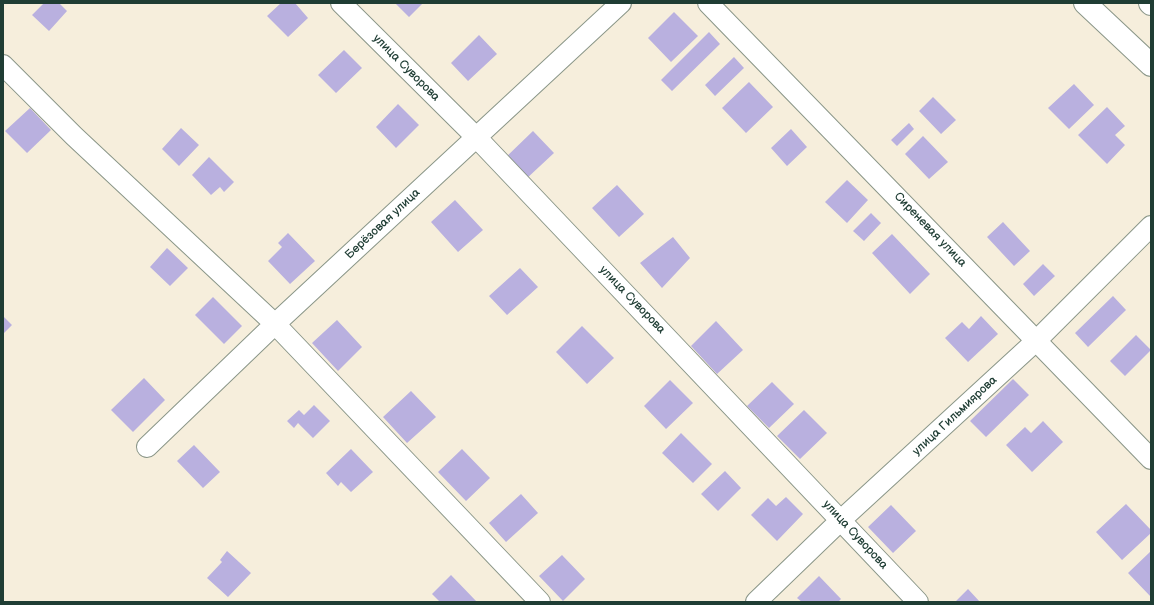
<!DOCTYPE html>
<meta charset="utf-8">
<style>
body{margin:0}
#map{position:relative;width:1154px;height:605px;overflow:hidden;background:#f6eedc;font-family:"Balsamiq Sans",sans-serif}
canvas{display:block}
.frame{position:absolute;inset:0;border:4px solid #1f3d34;pointer-events:none}
</style>
<div id="map">
<canvas width="1154" height="605"></canvas>
<div class="frame"></div>
</div>
<script>
const g = document.querySelector('canvas').getContext('2d');
g.lineJoin = 'round';
function paint(path, color) {
  g.fillStyle = color;
  g.fill(path, 'evenodd');
}
function shape(rows) {
  const path = new Path2D();
  for (const r of rows) {
    path.moveTo(r[0], r[1]);
    for (let i = 2; i < r.length; i += 2) path.lineTo(r[i], r[i + 1]);
  }
  return path;
}
function trace(path, color, width, dash) {
  g.strokeStyle = color;
  g.lineWidth = width;
  g.lineCap = dash ? 'butt' : 'round';
  g.setLineDash(dash || []);
  g.stroke(path);
}
function drawText(font, color, halo, rows, align = 'center') {
  g.font = font + ' "Balsamiq Sans",sans-serif';
  g.lineWidth = 3.5;
  g.setLineDash([]);
  g.textBaseline = 'middle';
  g.strokeStyle = halo;
  g.fillStyle = color;
  for (const [text, x, y, turn = 0] of rows) {
    g.save();
    g.translate(x, y);
    g.rotate((+turn || 0) * Math.PI / 180);
    g.textAlign = isNaN(turn) ? turn : align;
    if (halo) g.strokeText(text, 0, 0);
    g.fillText(text, 0, 0);
    g.restore();
  }
}
const building = shape([
 [44,3,59,3,67,11,49,31,32,15],
 [281,3,295,3,308,18,288,37,267,16],
 [395,3,423,3,409,17],
 [674,12,698,36,671,62,648,38],
 [709,32,720,44,672,91,661,80],
 [479,35,497,54,468,81,451,63],
 [344,50,362,68,336,93,318,75],
 [734,57,744,68,715,96,705,85],
 [749,82,773,107,746,133,722,108],
 [1074,84,1094,105,1069,129,1048,108],
 [933,97,956,120,941,134,919,111],
 [398,104,419,125,396,148,376,127],
 [1107,107,1125,126,1115,135,1125,145,1107,164,1078,135],
 [30,108,51,130,27,153,5,131],
 [909,123,914,129,897,146,891,140],
 [181,128,199,145,179,166,162,149],
 [791,129,807,147,787,166,771,148],
 [533,131,554,153,525,180,504,159],
 [923,136,948,162,929,179,905,154],
 [209,157,234,182,224,192,220,187,211,195,192,175],
 [847,180,868,200,847,223,825,202],
 [617,185,644,214,619,237,592,208],
 [455,200,483,230,458,252,431,222],
 [871,213,881,223,864,241,853,231],
 [1003,222,1030,251,1014,266,987,237],
 [288,233,315,261,290,284,268,261,282,247,278,243],
 [892,234,930,274,910,294,872,253],
 [673,237,690,258,662,288,640,263],
 [167,248,188,268,170,286,150,267],
 [1043,264,1055,276,1034,296,1023,284],
 [520,268,538,287,507,315,489,296],
 [1113,296,1126,310,1088,347,1075,333],
 [213,297,242,326,224,344,195,315],
 [3,316,12,325,3,334],
 [981,316,998,334,968,362,945,338,962,322,969,329],
 [337,320,362,347,338,371,312,343],
 [716,321,743,350,717,374,691,346],
 [582,326,614,358,587,384,556,352],
 [1136,335,1151,350,1125,376,1110,361],
 [144,378,165,400,133,432,111,410],
 [1013,379,1029,395,986,437,970,421],
 [670,380,693,403,666,429,644,406],
 [772,382,794,404,769,428,747,406],
 [411,391,436,417,407,443,383,417],
 [314,405,330,421,313,438,298,423,294,428,287,421,299,410,304,415],
 [804,410,827,433,800,459,777,436],
 [1043,421,1063,442,1032,472,1006,445,1025,427,1031,433],
 [681,433,712,464,693,483,662,453],
 [194,445,220,472,203,488,177,461],
 [351,449,373,472,351,492,341,482,338,486,326,473],
 [462,449,490,478,466,501,438,472],
 [725,471,741,488,718,511,701,494],
 [521,494,538,513,506,542,489,523],
 [786,497,803,514,777,541,751,515,768,498,776,506],
 [1126,504,1151,530,1151,533,1122,560,1096,532],
 [891,505,916,531,893,553,868,527],
 [227,551,251,573,228,597,207,578,222,562,220,560],
 [1151,551,1151,597,1128,573],
 [562,555,585,579,563,601,539,576],
 [451,575,477,602,440,602,432,594],
 [819,576,841,599,838,602,802,602,797,598],
 [968,589,980,602,955,602]
]);
const street = shape([
 [341,3,477,138,918,602],
 [708,3,1151,459],
 [3,65,74,136,275,324,540,602],
 [147,447,275,324,621,3],
 [756,602,841,520,1037,340,1151,226]
]);
const secondary = shape([
 [1085,3,1151,65],
 [1150,3,1151,4]
]);
const streetNames = [
 ["улица Суворова",406,68,45],
 ["Берёзовая улица",383,224,-43],
 ["Сиреневая улица",930,230,46],
 ["улица Суворова",632,300,46],
 ["улица Гильмиярова",955,416,-43],
 ["улица Суворова",855,535,47]
];
paint(building, '#b9b0df');
trace(street, '#8a9688', 22);
trace(secondary, '#8a9688', 24);
trace(street, '#fff', 20);
trace(secondary, '#fff', 22);
drawText('12px', '#1f3d34', '#fff', streetNames);
</script>
